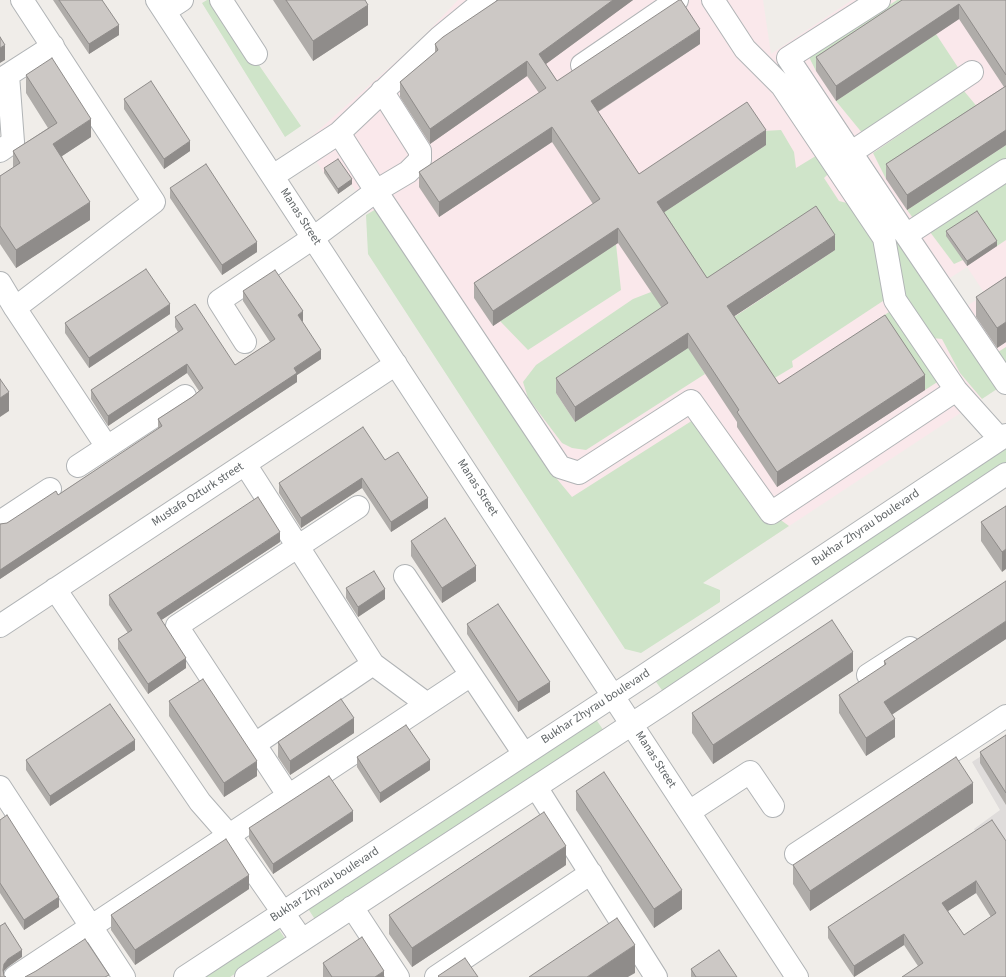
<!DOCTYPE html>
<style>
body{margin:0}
canvas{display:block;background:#f0ede9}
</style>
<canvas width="1006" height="977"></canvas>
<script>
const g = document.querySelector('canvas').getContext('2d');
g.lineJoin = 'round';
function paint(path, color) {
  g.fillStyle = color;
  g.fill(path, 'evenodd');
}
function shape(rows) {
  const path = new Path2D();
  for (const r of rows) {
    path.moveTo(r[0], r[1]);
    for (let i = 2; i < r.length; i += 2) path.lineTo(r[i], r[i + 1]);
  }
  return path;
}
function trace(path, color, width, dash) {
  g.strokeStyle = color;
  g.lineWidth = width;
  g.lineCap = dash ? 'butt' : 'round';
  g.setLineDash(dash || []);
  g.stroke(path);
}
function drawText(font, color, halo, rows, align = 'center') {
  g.font = font + ' "Source Sans 3",sans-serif';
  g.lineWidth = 3;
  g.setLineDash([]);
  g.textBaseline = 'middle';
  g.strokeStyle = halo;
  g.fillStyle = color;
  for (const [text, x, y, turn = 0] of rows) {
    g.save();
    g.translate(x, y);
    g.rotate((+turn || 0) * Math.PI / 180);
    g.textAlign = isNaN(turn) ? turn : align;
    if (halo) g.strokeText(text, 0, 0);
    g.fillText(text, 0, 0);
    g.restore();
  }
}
const industrial = shape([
 [1006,740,1006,878,974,829,1000,810,972,762]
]);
const medical = shape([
 [458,0,763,0,771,54,852,0,1006,0,1006,363,967,306,985,294,967,267,939,285,997,389,627,633,384,234,338,164,324,173,304,143,418,42]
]);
const green = shape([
 [207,0,214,0,301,126,285,137,202,3],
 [897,0,924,0,816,71,809,57],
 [936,34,961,72,863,134,836,101],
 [964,91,984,115,886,179,873,153],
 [781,130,794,152,796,168,819,154,831,171,824,178,839,201,851,204,876,244,889,297,792,361,793,367,768,382,713,331,835,250,694,302,643,226,766,145,763,131],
 [1006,145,1006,240,997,246,977,216,963,260,954,264,924,224,919,226,907,210],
 [376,209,557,479,572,497,701,415,771,513,789,526,703,583,720,590,720,602,641,653,625,649,368,254,366,215],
 [898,241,997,389,982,399,960,373,942,339,923,337,899,295,891,245],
 [616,244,621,290,528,350,500,321],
 [651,292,682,309,556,393,575,422,702,338,714,356,700,366,705,374,586,450,572,448,562,443,528,398,523,382,536,365,633,299],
 [892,310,942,379,925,390,885,330,806,382,802,370],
 [1006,347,1006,370,996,356,998,352],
 [1006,445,1006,465,664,693,654,679],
 [595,718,604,731,316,921,307,907],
 [278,928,286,940,230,977,203,977]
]);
const minor = shape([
 [157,0,797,977],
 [221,0,256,54],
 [713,0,745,49,782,86,884,238,895,300,956,390,1000,439],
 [879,0,788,58,906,235,1006,383],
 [165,11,182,0],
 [582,65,677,0],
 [0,80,53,46],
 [339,133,376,191,408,172,420,160,420,151,382,91],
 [0,151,13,142,8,75],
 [852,152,972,72],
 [273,176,339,133,440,37,485,0],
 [906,235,1006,170],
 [0,283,15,308,107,447],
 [15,308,154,202,22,0],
 [245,342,219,301,313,238,376,191,560,467,579,473,691,401,771,513,956,390],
 [245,464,373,664],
 [78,466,185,396],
 [0,522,50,489],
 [405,576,524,754],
 [55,589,200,802,229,835,302,940],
 [0,626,396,364],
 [868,675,910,648],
 [255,744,373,664,427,704],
 [0,787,124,977],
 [536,787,656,977],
 [288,795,177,626,358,507],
 [689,812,750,772,773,806],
 [796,854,1006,716],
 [352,907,398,977],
 [15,977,471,675],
 [185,977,642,677,1006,435],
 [246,977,661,705,1006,474],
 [436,977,591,873]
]);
const wall = shape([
 [53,0,102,0,119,35,89,54],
 [273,0,365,0,368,25,313,61],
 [498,0,633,0,546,64,557,81,700,44,598,112,639,174,766,145,664,212,707,278,835,250,734,316,779,384,925,390,777,487,737,427,737,422,688,348,575,422,556,393,556,378,662,308,618,243,493,326,474,298,474,283,593,204,552,142,439,217,419,187,419,172,539,93,527,76,430,144,400,97,400,82,435,53,435,44],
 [902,0,1006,0,1006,145,907,210,886,179,886,164,1004,87,959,19,836,101,816,71,816,57],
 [26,75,91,137,62,156,90,220,16,268,0,244,0,176,13,168,13,151,48,128,26,93],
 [124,99,190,151,164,169,124,109],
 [324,168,352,184,338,194,324,173],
 [170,188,257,252,222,275,170,198],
 [946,231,997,246,967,266,946,236],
 [1006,277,1006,342,997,348,976,317,976,297],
 [243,291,303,321,302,321,321,359,297,375,297,382,0,579,0,524,7,523,58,495,158,429,158,419,192,397,199,391,187,373,108,426,91,399,91,390,178,332,175,327,175,317,235,365,270,342,243,301],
 [170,314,89,368,65,333,65,323],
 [385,460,428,508,391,532,362,488,301,528,279,493,279,483],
 [1006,506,1002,572,981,541,981,522],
 [411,541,476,581,442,603,411,556],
 [280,542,161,620,186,668,148,694,118,649,118,639,128,633,109,605,109,595],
 [346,588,385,599,358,617,346,598],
 [467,624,550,692,518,712,467,634],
 [1006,639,892,714,895,737,866,756,839,713,839,695,884,666,884,661],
 [853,671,713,764,692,733,692,713],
 [169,701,257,776,224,797,169,716],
 [354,733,290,775,278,757,278,742],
 [1006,735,1006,805,980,763,980,752],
 [135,750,50,806,26,770,26,760],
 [357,757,430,770,380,803,357,767],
 [576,791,682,909,654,928,576,810],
 [973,803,810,911,793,884,793,865],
 [0,820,59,907,24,930,0,893],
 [353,821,273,874,249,838,249,828],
 [1006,841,1006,977,918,966,904,945,854,977,828,938,828,927],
 [976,893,991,917,964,935,948,911],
 [566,865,412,967,389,934,389,915],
 [249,889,135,965,111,930,111,915],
 [323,963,384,977,323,977],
 [691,969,737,977,691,977]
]);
const shadedWall = shape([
 [613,0,633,0,539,69,539,54],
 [959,4,959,19,836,101,836,86],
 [368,5,368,25,313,61,313,41],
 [119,25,119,35,89,54,89,44],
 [700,29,700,44,591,116,591,101],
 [5,45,5,60,0,63,0,48],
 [527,61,527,76,430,144,430,129],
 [91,119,91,137,53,162,53,144],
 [552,127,552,142,439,217,439,202],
 [766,130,766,145,657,217,657,202],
 [1006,130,1006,145,907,210,907,195],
 [190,141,190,151,164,169,164,159],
 [352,179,352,184,338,194,338,189],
 [90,202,90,220,16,268,16,250],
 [618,228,618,243,493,326,493,311],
 [835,235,835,250,727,321,727,306],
 [997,241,997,246,967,266,967,261],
 [257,242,257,252,222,275,222,265],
 [170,304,170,314,89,368,89,358],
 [303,311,303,321,298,324,298,315],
 [1006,322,1006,342,997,348,997,328],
 [688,333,688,348,575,422,575,407],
 [321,350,321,359,297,375,297,382,0,579,0,570],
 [187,364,187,373,108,426,108,416],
 [925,375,925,390,777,487,777,472],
 [9,392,9,411,0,417,0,398],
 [362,478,362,488,301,528,301,518],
 [428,498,428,508,391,532,391,522],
 [280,532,280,542,157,623,157,613],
 [1006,549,1006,569,1002,572,1002,552],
 [476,566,476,581,442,603,442,588],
 [385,589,385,599,358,617,358,607],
 [1006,621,1006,639,884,720,884,702],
 [853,652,853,671,713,764,713,745],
 [186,658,186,668,148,694,148,684],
 [550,682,550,692,518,712,518,702],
 [354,718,354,733,290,775,290,761],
 [895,719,895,737,866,756,866,738],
 [135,740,135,750,50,806,50,796],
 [430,760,430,770,380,803,380,793],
 [257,761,257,776,224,797,224,783],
 [973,783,973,803,810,911,810,891],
 [353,811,353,821,273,874,273,864],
 [566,846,566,865,412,967,412,948],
 [249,875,249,889,135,965,135,950],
 [976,881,976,893,942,915,942,903],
 [682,890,682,909,654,928,654,909],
 [59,897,59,907,24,930,24,920],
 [904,934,904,945,854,977,854,966],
 [635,945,635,973,628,977,587,977],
 [22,950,22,957,8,967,4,971,3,977,3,970,4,964,8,959],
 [384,971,384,977,375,977]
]);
const building = shape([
 [59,0,102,0,119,25,89,44,59,0],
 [286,0,365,0,368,5,313,41,286,0],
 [498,0,613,0,539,54,557,81,679,0,681,0,700,29,591,101,639,174,747,102,766,130,657,202,707,278,816,206,835,235,727,306,779,384,885,315,925,375,777,472,737,412,739,410,688,333,575,407,556,378,668,303,618,228,493,311,474,283,600,199,552,127,439,202,419,172,546,88,527,61,430,129,400,82,438,50,435,44,443,37,498,0],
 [902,0,1006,0,1006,75,959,4,836,86,816,57,902,0],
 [0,37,5,45,0,48,0,37],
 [52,58,91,119,53,144,90,202,16,250,0,226,0,176,20,163,13,151,57,123,26,75,52,58],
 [151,81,190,141,164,159,124,99,151,81],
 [1006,86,1006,130,907,195,886,164,1006,86],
 [338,159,352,179,338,189,324,168,338,159],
 [206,164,257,242,222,265,170,188,206,164],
 [977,211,997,241,967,261,946,231,977,211],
 [146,269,170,304,89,358,65,323,146,269],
 [275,270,303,311,298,315,321,350,294,368,297,373,0,570,0,524,7,523,56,491,58,495,162,426,158,419,192,397,203,388,187,364,108,416,91,390,183,329,175,317,195,304,235,365,275,339,243,291,275,270],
 [1006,277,1006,322,997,328,976,297,1006,277],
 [0,379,9,392,0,398,0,379],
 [363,427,385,460,398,452,428,498,391,522,362,478,301,518,279,483,363,427],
 [258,497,280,532,157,613,186,658,148,684,118,639,132,630,109,595,258,497],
 [1006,506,1006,549,1002,552,981,522,1006,506],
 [445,518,476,566,442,588,411,541,445,518],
 [374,571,385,589,358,607,346,588,374,571],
 [1006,581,1006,621,884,702,895,719,866,738,839,695,886,664,884,661,1006,581],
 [498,604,550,682,518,702,467,624,498,604],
 [832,620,853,652,713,745,692,713,832,620],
 [203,679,257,761,224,783,169,701,203,679],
 [341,699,354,718,290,761,278,742,341,699],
 [110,704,135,740,50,796,26,760,110,704],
 [406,725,430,760,380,793,357,757,406,725],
 [1006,735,1006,793,980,752,1006,735],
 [956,757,973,783,810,891,793,865,956,757],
 [604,772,682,890,654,909,576,791,604,772],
 [329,776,353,811,273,864,249,828,329,776],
 [544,812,566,846,412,948,389,915,544,812],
 [7,815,59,897,24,920,0,883,0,820,7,815],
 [992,820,1006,841,1006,977,902,977,923,963,904,934,854,966,828,927,992,820],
 [976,881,996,913,964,935,942,903,976,881],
 [226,839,249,875,135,950,111,915,226,839],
 [617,918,635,945,587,977,529,977,617,918],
 [5,923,22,950,8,959,4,964,3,970,4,976,6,977,0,977,0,926,5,923],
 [362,937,384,971,375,977,332,977,323,963,362,937],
 [85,939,109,975,105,977,25,977,36,971,85,939],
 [719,950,737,977,696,977,691,969,719,950],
 [465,958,478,977,439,977,438,976,465,958]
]);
const streetNames = [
 ["Manas Street",300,217,57],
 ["Manas Street",477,488,57],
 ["Mustafa Ozturk street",198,495,-33],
 ["Bukhar Zhyrau boulevard",866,528,-34],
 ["Bukhar Zhyrau boulevard",596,707,-33],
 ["Manas Street",655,760,57],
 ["Bukhar Zhyrau boulevard",325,885,-33]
];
paint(industrial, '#dfdcdb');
paint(medical, '#fae8eb');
paint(green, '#cfe4c9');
trace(minor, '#b1b4b6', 24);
trace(minor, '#fff', 22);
paint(wall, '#afaca9');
paint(shadedWall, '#8f8c8a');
paint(building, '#ccc8c5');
trace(building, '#8f8c8a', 1);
drawText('12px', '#606567', '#fff', streetNames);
</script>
